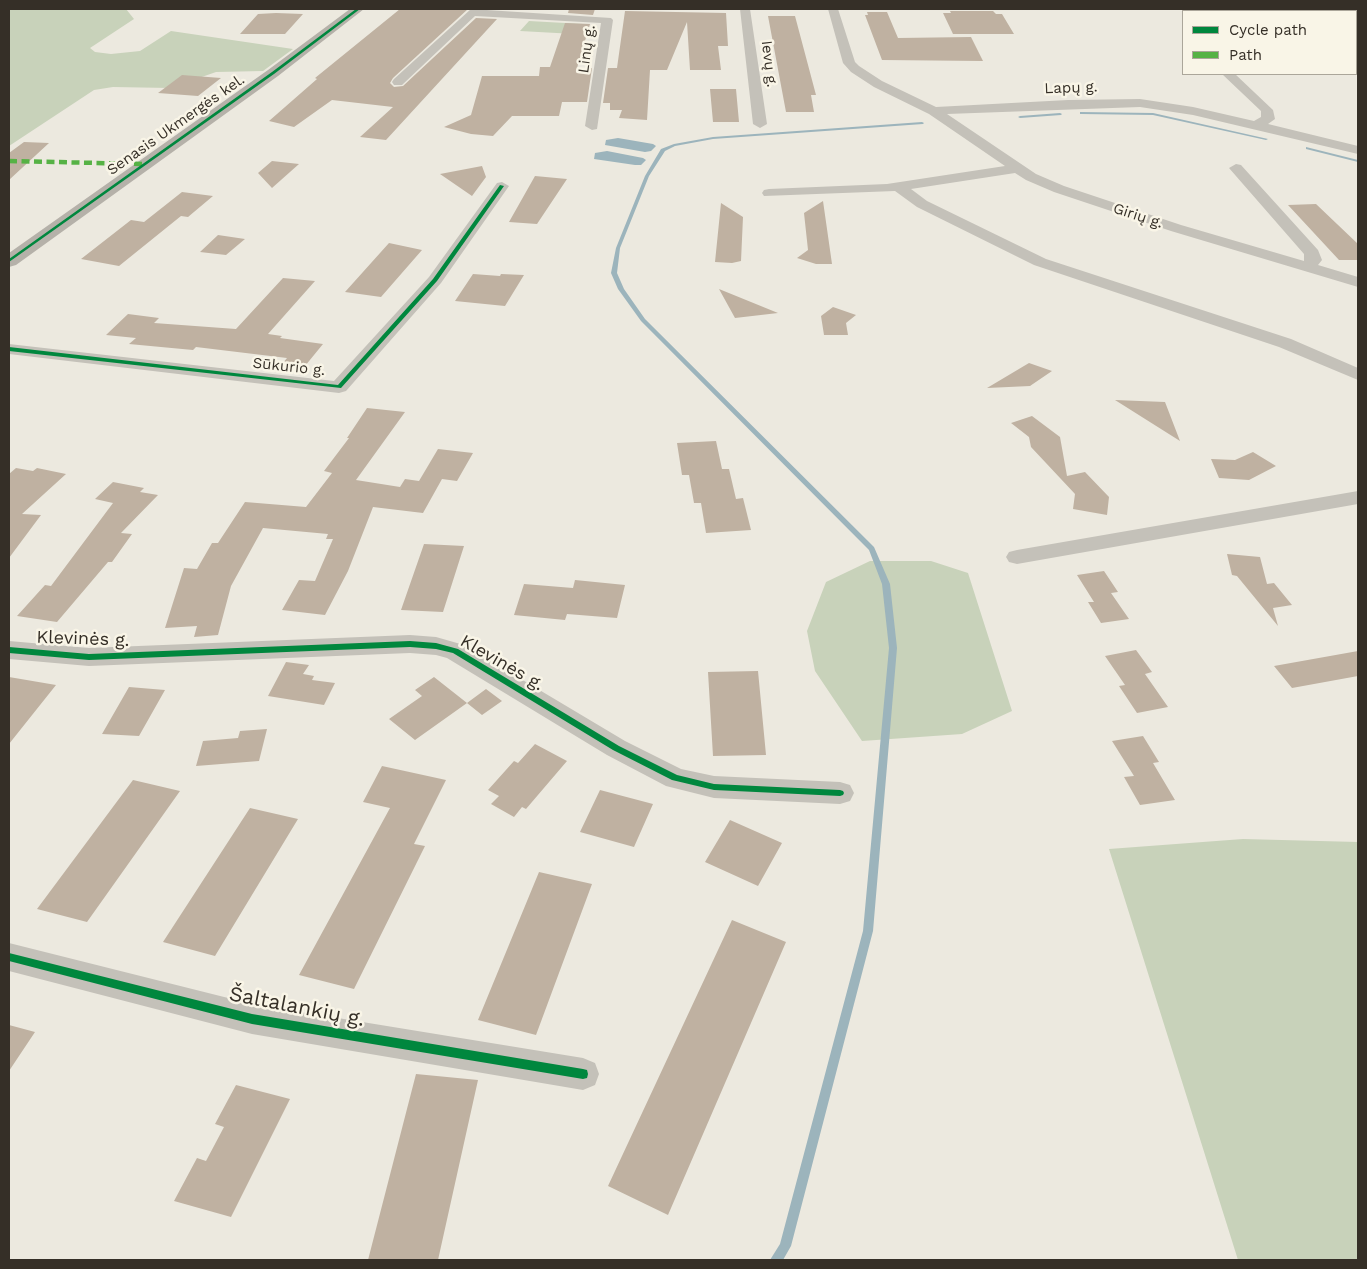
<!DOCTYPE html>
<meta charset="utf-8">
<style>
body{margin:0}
#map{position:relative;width:1367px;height:1269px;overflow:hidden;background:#ece9df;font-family:"Work Sans",sans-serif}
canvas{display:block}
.frame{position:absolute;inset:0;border:10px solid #352f27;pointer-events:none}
.legend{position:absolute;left:1182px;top:10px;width:175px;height:65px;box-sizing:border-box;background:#f9f5e7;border:1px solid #aba69a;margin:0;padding:6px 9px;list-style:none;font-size:15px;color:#352f27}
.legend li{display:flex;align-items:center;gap:10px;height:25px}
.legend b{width:25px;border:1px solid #aba69a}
</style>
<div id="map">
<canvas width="1367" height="1269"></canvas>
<div class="frame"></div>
<ul class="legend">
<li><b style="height:6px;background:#00873e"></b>Cycle path</li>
<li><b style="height:6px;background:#56b245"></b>Path</li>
</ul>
</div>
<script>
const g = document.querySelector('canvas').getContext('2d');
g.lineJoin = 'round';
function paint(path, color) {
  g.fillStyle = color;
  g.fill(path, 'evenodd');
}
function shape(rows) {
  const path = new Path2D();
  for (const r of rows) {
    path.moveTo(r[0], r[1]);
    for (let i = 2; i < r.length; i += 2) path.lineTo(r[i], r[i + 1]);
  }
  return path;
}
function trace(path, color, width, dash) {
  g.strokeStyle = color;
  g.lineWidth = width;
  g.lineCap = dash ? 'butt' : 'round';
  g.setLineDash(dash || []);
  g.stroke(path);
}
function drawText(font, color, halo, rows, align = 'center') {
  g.font = font + ' "Work Sans",sans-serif';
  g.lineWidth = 5;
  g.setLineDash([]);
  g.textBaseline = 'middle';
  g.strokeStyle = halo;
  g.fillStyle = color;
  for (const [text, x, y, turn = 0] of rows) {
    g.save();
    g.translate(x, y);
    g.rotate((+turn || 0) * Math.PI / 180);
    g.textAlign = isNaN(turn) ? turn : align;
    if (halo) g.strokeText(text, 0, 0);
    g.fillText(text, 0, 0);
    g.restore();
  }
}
const green = shape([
 [9,9,126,9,134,19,90,48,95,52,111,54,140,51,171,31,293,49,263,71,216,72,170,88,113,87,94,90,9,146],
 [529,21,583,24,575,34,520,31],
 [870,561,931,561,968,573,1012,711,962,734,862,741,815,671,807,631,826,582],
 [1243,839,1358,842,1358,1260,1238,1260,1109,849]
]);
const water = shape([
 [618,138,653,144,656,146,651,151,645,152,605,145,606,140],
 [607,151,643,158,646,160,641,165,635,165,594,159,595,153]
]);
const stream = shape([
 [1080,112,1153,113,1268,139,1266,140,1153,115,1081,114,1080,114,1080,112],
 [1060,113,1062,114,1061,115,1020,118,1018,117,1020,116,1060,113],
 [922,122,924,123,923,124,713,139,675,146,665,151,649,176,620,248,617,273,624,289,645,319,874,547,890,584,897,648,873,931,791,1246,783,1260,770,1260,780,1244,863,931,889,648,882,584,869,550,641,321,618,289,611,273,616,248,645,176,661,149,674,144,713,137,922,122],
 [1306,147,1358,160,1358,162,1306,149,1306,147]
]);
const building = shape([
 [400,9,468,9,393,78,390,83,394,87,403,86,476,18,497,19,386,140,360,137,393,107,332,100,294,127,269,121,317,79,315,78],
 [569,9,595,9,593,15,568,13],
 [625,11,726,13,728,46,718,46,721,70,690,70,687,22,667,70,650,70,647,120,619,118,622,110,610,110,610,103,603,103,608,68,617,68],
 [950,11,993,11,996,14,1002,14,1014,34,953,34,943,13,951,13],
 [867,12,887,12,898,38,971,37,983,61,882,60,865,15,868,15],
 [276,13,303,14,285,34,240,34,258,14],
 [768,16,795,16,816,95,811,95,814,112,786,112],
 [565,23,590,24,577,68,592,68,587,102,562,102,559,116,512,116,493,136,471,134,444,127,471,115,482,76,539,76,540,67,550,67],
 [182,75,221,78,198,96,158,93],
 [710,89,736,89,739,122,713,122],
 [24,142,49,143,9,180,9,153],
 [272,161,299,164,272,188,258,173],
 [482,166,486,177,472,196,440,174],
 [535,176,567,179,537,224,509,222],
 [182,192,213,196,188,217,181,216,119,266,81,259,131,220,144,222],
 [823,201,832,264,816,264,797,258,808,250,804,213],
 [721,203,743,217,741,261,732,263,715,262],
 [1316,204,1358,244,1358,260,1339,260,1288,205],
 [218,235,245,239,226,255,200,252],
 [389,243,422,250,381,297,345,292],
 [473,274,500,276,501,274,524,275,505,306,455,301],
 [283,278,315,281,268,334,282,336,280,338,323,344,305,366,283,363,287,358,196,347,193,350,129,344,136,338,106,335,128,314,159,318,154,323,236,329],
 [719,289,778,313,735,318],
 [833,307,856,315,846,323,848,335,824,335,821,316],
 [1029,363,1052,371,1030,386,987,388],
 [1115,400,1165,402,1180,441],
 [367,408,405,412,356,480,400,487,405,479,419,481,438,449,473,453,457,481,442,479,423,513,373,507,348,571,325,615,282,610,299,580,315,581,333,539,326,539,328,534,263,528,231,586,218,635,194,637,197,626,165,628,184,568,197,569,212,543,218,543,245,502,306,507,332,473,324,471,349,438,347,438],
 [1032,416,1060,437,1067,476,1085,472,1109,497,1107,515,1073,509,1075,494,1031,447,1029,437,1011,423],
 [716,441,722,469,729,469,736,499,743,498,751,530,706,533,701,503,694,503,689,475,682,475,677,443],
 [1253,452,1276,466,1249,480,1219,478,1211,459,1235,460],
 [16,468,33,471,37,468,66,474,22,514,41,515,9,558,9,474],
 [113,482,144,488,140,492,158,495,121,533,132,534,112,562,108,562,57,622,17,616,45,585,51,586,113,503,95,499],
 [424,544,464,546,443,612,401,610],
 [1227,554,1260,557,1267,584,1274,583,1292,605,1273,608,1278,626,1237,576,1232,575],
 [1104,571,1118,592,1111,593,1129,619,1101,623,1088,602,1094,602,1077,575],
 [575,580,625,585,617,618,567,614,565,620,514,615,524,584,573,588],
 [1136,650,1152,672,1145,674,1168,707,1137,713,1119,686,1125,685,1105,656],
 [1358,651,1358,676,1292,688,1274,666],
 [286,662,309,665,303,674,314,676,312,680,335,683,324,705,268,696],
 [758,671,766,755,713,756,708,672],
 [9,677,56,685,9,744],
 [434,677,467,703,415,740,389,719,422,696,415,690],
 [129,687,165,690,139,736,102,734],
 [486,689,502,701,482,715,467,703],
 [267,729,259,761,196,766,203,741,238,738,240,731],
 [1143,736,1159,762,1153,763,1175,800,1140,805,1124,777,1134,776,1112,741],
 [535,744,567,761,526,809,522,807,514,817,491,804,499,796,488,790,514,761,518,763],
 [382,766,446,780,414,844,425,846,354,989,299,975,390,808,363,802],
 [133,780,180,791,87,922,37,909],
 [600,790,653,804,634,847,580,832],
 [250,808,298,819,215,956,163,942],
 [730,820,782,843,758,886,705,862],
 [539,872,592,884,536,1035,478,1020],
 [732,920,786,942,668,1215,608,1186],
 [9,1025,35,1032,9,1071],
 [416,1074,478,1080,438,1260,368,1260],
 [236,1085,290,1099,231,1217,174,1201,197,1158,206,1161,224,1127,215,1124]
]);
const minor = shape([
 [471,9,611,18,613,20,597,129,592,130,585,126,601,23,475,16,402,85,394,85,392,82,394,79,471,9],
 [740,9,750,9,767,124,760,128,753,124,740,9],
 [828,9,838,9,855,62,859,66,882,81,936,107,1068,100,1140,99,1193,107,1254,121,1261,117,1261,111,1222,74,1235,74,1273,110,1275,119,1268,124,1358,146,1358,154,1193,115,1140,107,947,114,1036,174,1064,186,1181,225,1304,261,1304,254,1229,168,1236,164,1241,165,1318,250,1322,260,1318,265,1358,277,1358,287,1171,231,1054,192,1026,180,1015,173,911,189,927,201,1046,259,1291,339,1358,368,1358,380,1279,347,1034,265,917,207,895,191,764,196,762,193,764,190,769,189,887,184,1005,166,929,114,874,87,851,72,843,63,828,9],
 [1214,9,1226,9,1227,11,1215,11,1214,9],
 [502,182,509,186,441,283,346,391,339,393,9,354,9,344,334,381,429,277,497,183,502,182],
 [1358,491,1358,504,1017,564,1009,562,1006,557,1009,552,1017,550,1358,491],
 [410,635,436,637,464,645,625,741,681,769,714,776,840,782,850,785,854,793,850,801,840,804,714,798,666,786,607,755,447,658,436,655,410,653,89,666,9,659,9,641,89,648,410,635],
 [9,943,252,1004,583,1058,595,1063,599,1074,595,1085,583,1090,252,1034,9,971,9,943]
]);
const secondary = shape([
 [350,9,364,9,278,76,16,265,9,267,9,253,268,70,350,9]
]);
const quiet = shape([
 [9,161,143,164]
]);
const cycleway = shape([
 [356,9,360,9,274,74,9,262,9,259,272,72,356,9],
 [500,185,504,186,437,281,341,388,9,351,9,347,338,385,433,279,500,185],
 [410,641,436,643,458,649,619,746,677,775,714,784,840,790,843,791,844,793,843,795,840,796,714,790,672,780,613,750,453,653,436,649,410,647,89,660,9,653,9,647,89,654,410,641],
 [9,953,252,1014,583,1069,587,1070,588,1074,587,1078,583,1079,252,1024,9,961,9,953]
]);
const farStreetnames = [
 ["Linų g.",587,49,-82],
 ["Ievų g.",769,64,83],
 ["Lapų g.",1071,88,-2],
 ["Senasis Ukmergės kel.",176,125,-35],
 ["Girių g.",1138,216,18],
 ["Sūkurio g.",289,367,6]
];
const streetNames = [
 ["Klevinės g.",83,639,2],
 ["Klevinės g.",502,663,30]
];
const nearStreetnames = [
 ["Šaltalankių g.",297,1007,11]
];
paint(green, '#c8d2ba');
paint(water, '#9cb4bc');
paint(stream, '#9cb4bc');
paint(building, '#bfb1a1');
paint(minor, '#c4c1b9');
paint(secondary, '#b5b1a9');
trace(quiet, '#56b245', 4.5, [8, 4.5]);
paint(cycleway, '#00873e');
drawText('15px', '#352f27', '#f9f5e7', farStreetnames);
drawText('18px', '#352f27', '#f9f5e7', streetNames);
drawText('21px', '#352f27', '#f9f5e7', nearStreetnames);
</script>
